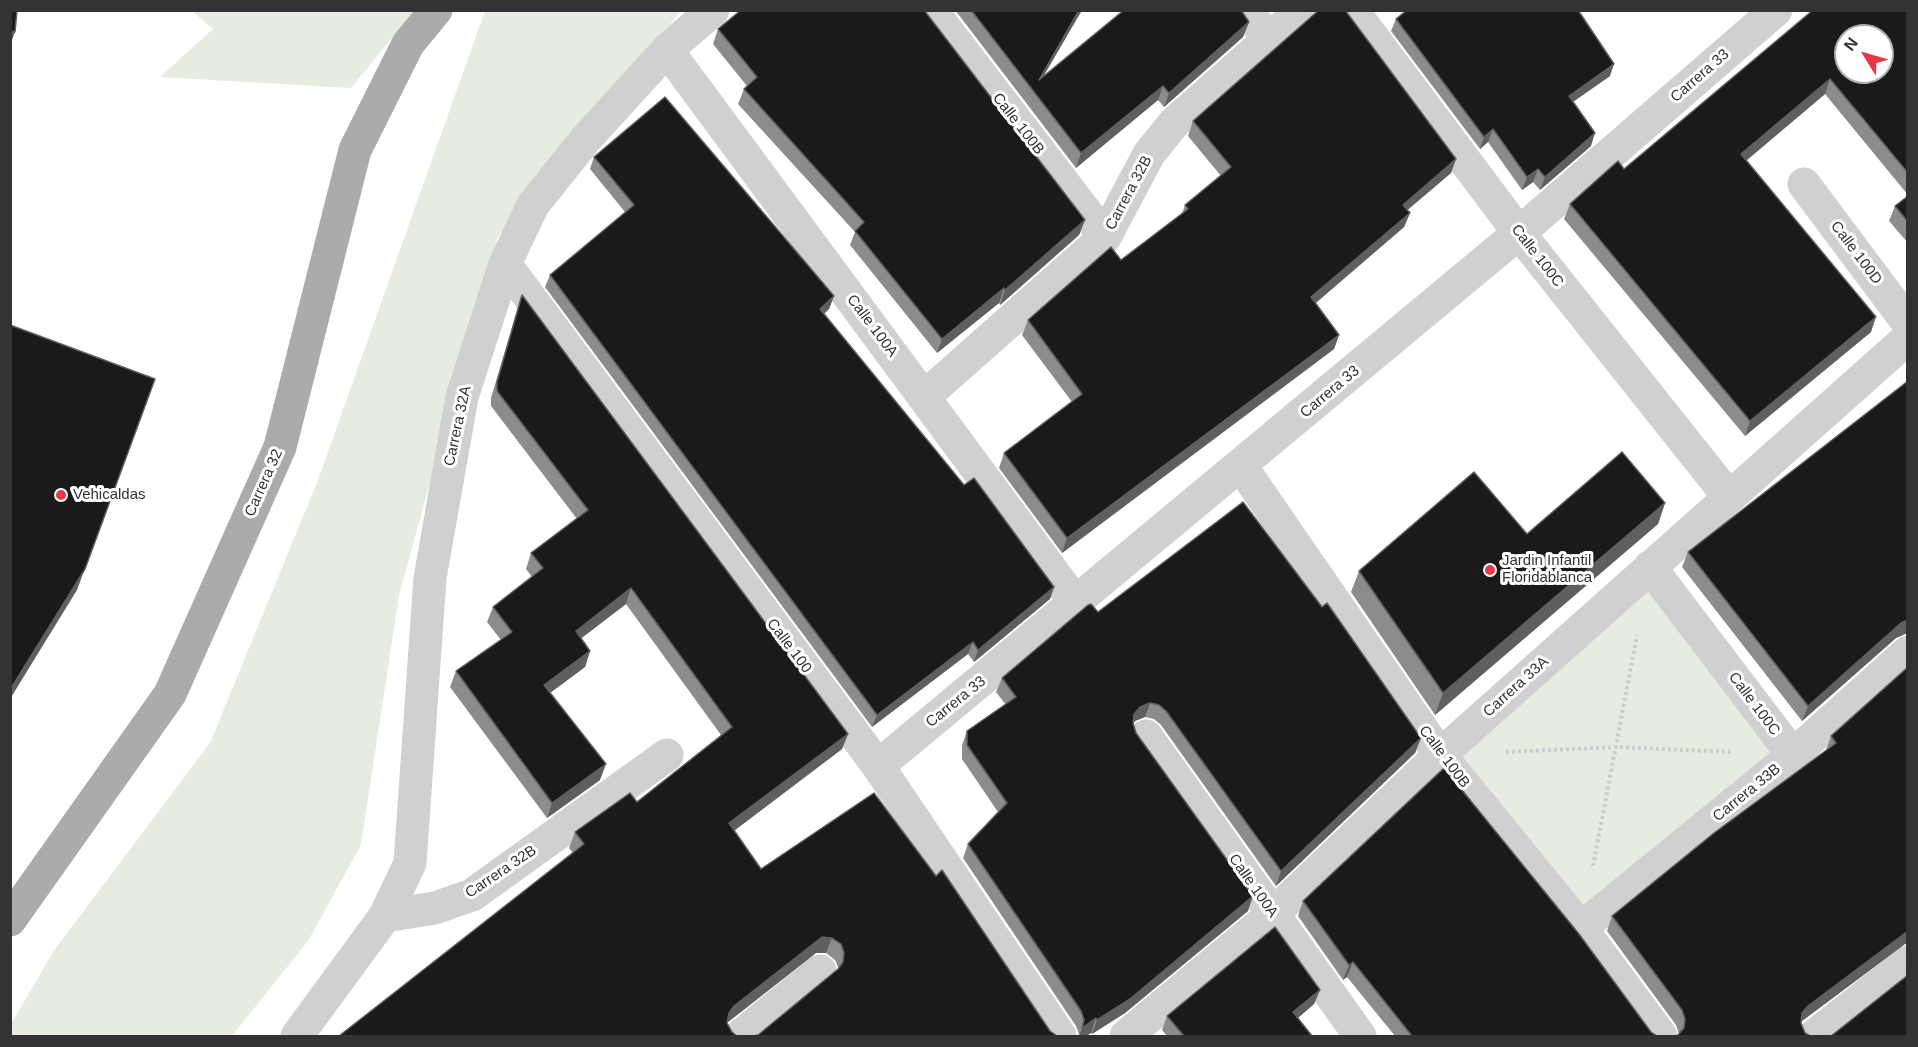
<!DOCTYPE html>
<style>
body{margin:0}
#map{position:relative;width:1918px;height:1047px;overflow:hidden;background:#fff;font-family:Arial,sans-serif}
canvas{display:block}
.frame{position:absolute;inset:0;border:12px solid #333;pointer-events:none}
.north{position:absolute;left:1834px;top:24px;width:60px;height:60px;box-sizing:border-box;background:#fff;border:2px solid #adadad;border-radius:50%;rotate:307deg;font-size:16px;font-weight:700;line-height:24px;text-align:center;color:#333}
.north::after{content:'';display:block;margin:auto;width:21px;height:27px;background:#e63946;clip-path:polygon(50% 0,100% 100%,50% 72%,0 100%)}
</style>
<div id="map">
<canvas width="1918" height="1047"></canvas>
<div class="frame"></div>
<div class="north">N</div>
</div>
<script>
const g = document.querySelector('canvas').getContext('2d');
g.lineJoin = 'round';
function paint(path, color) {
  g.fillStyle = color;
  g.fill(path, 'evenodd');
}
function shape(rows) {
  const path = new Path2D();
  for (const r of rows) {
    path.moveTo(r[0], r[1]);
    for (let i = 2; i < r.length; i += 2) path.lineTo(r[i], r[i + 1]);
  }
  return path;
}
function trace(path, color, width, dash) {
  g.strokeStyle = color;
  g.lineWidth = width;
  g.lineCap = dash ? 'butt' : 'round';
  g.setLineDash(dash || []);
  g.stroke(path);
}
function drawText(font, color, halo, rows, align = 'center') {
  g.font = font + ' Arial,sans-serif';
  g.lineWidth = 6;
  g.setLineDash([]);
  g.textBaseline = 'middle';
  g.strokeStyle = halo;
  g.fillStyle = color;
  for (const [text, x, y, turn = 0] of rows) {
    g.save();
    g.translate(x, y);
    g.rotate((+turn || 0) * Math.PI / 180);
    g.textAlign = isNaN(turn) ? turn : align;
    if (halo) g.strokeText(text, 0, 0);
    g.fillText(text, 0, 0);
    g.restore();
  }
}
const green = shape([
 [192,11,414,11,351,88,160,77,213,29],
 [485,11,681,11,498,237,399,595,361,845,308,941,232,1036,11,1036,11,1024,55,949,210,743,318,480],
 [1650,567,1793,755,1581,928,1440,755]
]);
const path = shape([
 [1506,752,1616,747,1732,752],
 [1593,866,1637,635]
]);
const minor = shape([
 [931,10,1105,237],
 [1246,10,1269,39],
 [1352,10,1519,233,1729,497],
 [667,50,1076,603],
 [1804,184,1908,323],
 [505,264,878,766,1060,1036],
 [924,397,1105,237,1149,154,1174,123,1302,10],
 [1241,466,1440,755,1581,928,1661,1036],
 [1650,567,1793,755],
 [1146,736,1360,1036],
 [878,766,1519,233,1776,10],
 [385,916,435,908,472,895,667,755],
 [1581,928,1793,755,1908,652],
 [297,1036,385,916,410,863,430,578,462,397,505,264,533,205,585,140,667,50,713,10],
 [740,1036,820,971],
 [1126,1036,1273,914,1440,755,1908,338],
 [1814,1036,1908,962]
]);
const major = shape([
 [10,920,170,694,280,447,355,150,408,44,436,10]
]);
const wall = shape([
 [955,10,1082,10,1044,75,1249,22,1243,37,1164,107,1158,100,1076,168],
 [1908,10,1908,195,1825,94,1746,161,1871,332,1745,436,1564,219,1570,204,1624,169],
 [1396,19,1610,76,1573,102,1591,146,1540,190,1533,182,1522,190,1488,142,1480,149,1391,31],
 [718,29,1085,220,1079,235,1000,305,999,303,937,353,850,245,855,232,738,104,744,89,747,86,713,44],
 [1193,121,1456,159,1451,173,1407,210,1410,213,1404,227,1316,303,1339,335,1334,349,1062,553,999,468,1004,453,1072,402,1022,335,1028,320,1121,260,1182,214,1185,205,1221,176,1188,136],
 [594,157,834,296,829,309,824,314,964,485,1054,587,1050,599,974,662,968,654,872,727,545,287,550,275,625,212,590,169],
 [1908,196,1908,243,1889,221,1895,206],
 [522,295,848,734,842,749,734,831,761,869,1050,1031,758,1035,839,969,835,960,826,953,816,953,727,1023,339,1036,573,853,569,848,575,832,637,802,721,735,626,604,581,638,590,651,585,667,550,693,600,780,547,818,450,687,456,671,501,640,487,622,493,607,532,577,526,569,531,553,577,519,491,406,491,398,517,311],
 [1665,503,1658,524,1435,715,1351,592,1359,571],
 [1688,552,1905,634,1896,638,1802,721,1682,567],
 [1098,612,1421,738,1415,753,1276,886,1161,725,1154,719,1145,717,1135,721,1133,724,1136,733,1248,911,1125,1013,1092,1034,1091,1033,1086,1036,1078,1036,1079,1034,1076,1026,963,858,968,844,998,812,962,759,962,745,967,731,1006,705,996,692,1002,678],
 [1908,667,1908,944,1905,944,1802,1021,1679,1034,1676,1025,1607,931,1612,916,1826,750,1831,736],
 [1303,901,1651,1032,1657,1036,1395,1036,1347,977,1343,980,1298,916],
 [1320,990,1314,1004,1298,1018,1312,1036,1167,1036,1162,1030,1167,1016]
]);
const shadedWall = shape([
 [1079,10,1082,10,1033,94,1039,80],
 [1249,22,1243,37,1164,107,1169,93],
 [10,31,15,32,11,43],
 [1614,64,1610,76,1564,108,1569,96],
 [1830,79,1825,94,1735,170,1741,154],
 [1163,86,1158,100,1076,168,1081,153],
 [1493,129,1488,142,1480,149,1484,137],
 [1595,133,1591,146,1540,190,1545,177],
 [1456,159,1451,173,1397,219,1403,205],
 [1538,169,1533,182,1522,190,1527,177],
 [1410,213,1404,227,1306,311,1311,297],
 [1085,220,1079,235,1000,305,1005,290],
 [1004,288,999,303,937,353,942,339],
 [834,296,829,309,815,321,820,309],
 [1876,317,1871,332,1745,436,1750,421],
 [1339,335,1334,349,1062,553,1067,538],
 [147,400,77,590,10,699,10,690],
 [1665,503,1658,524,1435,715,1443,693],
 [1054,587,1050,599,974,662,978,650],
 [631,588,626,604,570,647,576,631],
 [1908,620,1908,634,1905,634,1896,638,1802,721,1808,706,1901,623],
 [973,642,968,654,872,727,877,715],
 [590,651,585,667,539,701,544,685],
 [1150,703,1145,717,1135,721,1129,728,1134,714,1140,707],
 [848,734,842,749,723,839,729,823],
 [1421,738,1415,753,1276,886,1281,871],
 [606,764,600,780,547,818,552,803],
 [1253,896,1248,911,1125,1013,1092,1034,1097,1020],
 [1908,931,1908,944,1905,944,1802,1021,1797,1029,1802,1013,1808,1006],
 [822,937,832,938,826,953,816,953,728,1022,723,1029,729,1013,734,1006],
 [1353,962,1347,977,1343,980,1349,965],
 [1320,990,1314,1004,1287,1027,1293,1012],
 [1096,1018,1091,1033,1086,1036,1079,1036,1082,1028]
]);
const building = shape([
 [10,10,17,10,15,32,10,31,10,10],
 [741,10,924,10,1085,220,1005,290,1004,288,942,339,855,231,864,222,744,89,757,77,718,29,741,10],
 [971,10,1079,10,1039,80,1124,10,1241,10,1249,22,1169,93,1163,86,1081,153,971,10],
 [1319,10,1345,10,1456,159,1403,205,1410,213,1311,297,1339,335,1067,538,1004,453,1082,394,1028,320,1111,247,1121,260,1188,209,1185,205,1231,167,1193,121,1319,10],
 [1407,10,1578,10,1614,64,1569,96,1595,133,1545,177,1538,169,1527,177,1493,129,1484,137,1396,19,1407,10],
 [1813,10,1908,10,1908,173,1830,79,1741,154,1876,317,1750,421,1570,204,1618,161,1624,169,1813,10],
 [1846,36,1882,36,1882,72,1846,72,1846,36],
 [665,97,834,296,820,309,964,485,974,478,1054,587,978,650,973,642,877,715,550,275,634,205,594,157,665,97],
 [1908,196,1908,222,1895,206,1908,196],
 [522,295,848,734,729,823,761,869,874,793,936,876,942,870,1050,1031,1057,1036,753,1036,758,1035,838,969,843,962,844,953,841,944,832,938,822,937,734,1006,729,1013,727,1023,732,1032,737,1036,339,1036,584,844,575,832,630,793,637,802,732,727,631,588,576,631,590,651,544,685,606,764,552,803,456,671,512,632,493,607,543,568,531,553,588,510,497,391,497,382,522,295],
 [10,325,155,379,85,569,10,690,10,325],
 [1908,381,1908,620,1901,623,1808,706,1688,552,1908,381],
 [1622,452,1665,503,1443,693,1359,571,1474,472,1527,534,1622,452],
 [1243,502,1322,607,1327,603,1421,738,1281,871,1166,711,1159,705,1150,703,1140,707,1134,714,1133,723,1136,733,1253,896,1130,999,1097,1020,1096,1018,1082,1028,1084,1020,1081,1011,968,844,1007,803,967,745,967,731,1016,697,1002,678,1088,605,1091,604,1098,612,1243,502],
 [1908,667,1908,931,1808,1006,1802,1013,1801,1023,1805,1033,1810,1036,1677,1036,1684,1028,1685,1019,1682,1010,1612,916,1714,833,1836,743,1831,736,1908,667],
 [1444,768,1579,934,1651,1032,1657,1036,1412,1036,1353,962,1349,965,1303,901,1444,768],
 [1275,927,1320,990,1293,1012,1312,1036,1184,1036,1167,1016,1275,927],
 [1908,975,1908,1036,1829,1036,1831,1036,1908,975]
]);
const markers = [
 [61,495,6,"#e63946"],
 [1490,570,6,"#e63946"]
];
const streetNames = [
 ["Carrera 33",1700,76,-41],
 ["Calle 100B",1018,124,52],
 ["Carrera 32B",1129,193,-62],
 ["Calle 100D",1856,253,53],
 ["Calle 100C",1537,256,52],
 ["Calle 100A",872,326,53],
 ["Carrera 33",1330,392,-40],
 ["Carrera 32A",458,426,-78],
 ["Carrera 32",264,483,-66],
 ["Calle 100",789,646,53],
 ["Carrera 33A",1516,687,-42],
 ["Carrera 33",956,702,-39],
 ["Calle 100C",1754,704,53],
 ["Calle 100B",1444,757,53],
 ["Carrera 33B",1747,793,-39],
 ["Carrera 32B",501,872,-34],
 ["Calle 100A",1253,886,55]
];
const poiNames = [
 ["Vehicaldas",73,495],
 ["Jardin Infantil",1502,561],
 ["Floridablanca",1502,578]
];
paint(green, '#e6ecdf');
trace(path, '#cdcdcd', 4, [3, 3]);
trace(minor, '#d0d0d0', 33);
trace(major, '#ababab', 33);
paint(wall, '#8c8c8c');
paint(shadedWall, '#5f5f5f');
paint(building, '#1a1a1a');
trace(building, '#5f5f5f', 1.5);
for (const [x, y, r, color] of markers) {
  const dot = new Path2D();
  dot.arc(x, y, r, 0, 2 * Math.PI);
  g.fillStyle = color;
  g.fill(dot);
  trace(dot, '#fff', 2);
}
drawText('15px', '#333', '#fff', streetNames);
drawText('15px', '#333', '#fff', poiNames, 'left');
</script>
